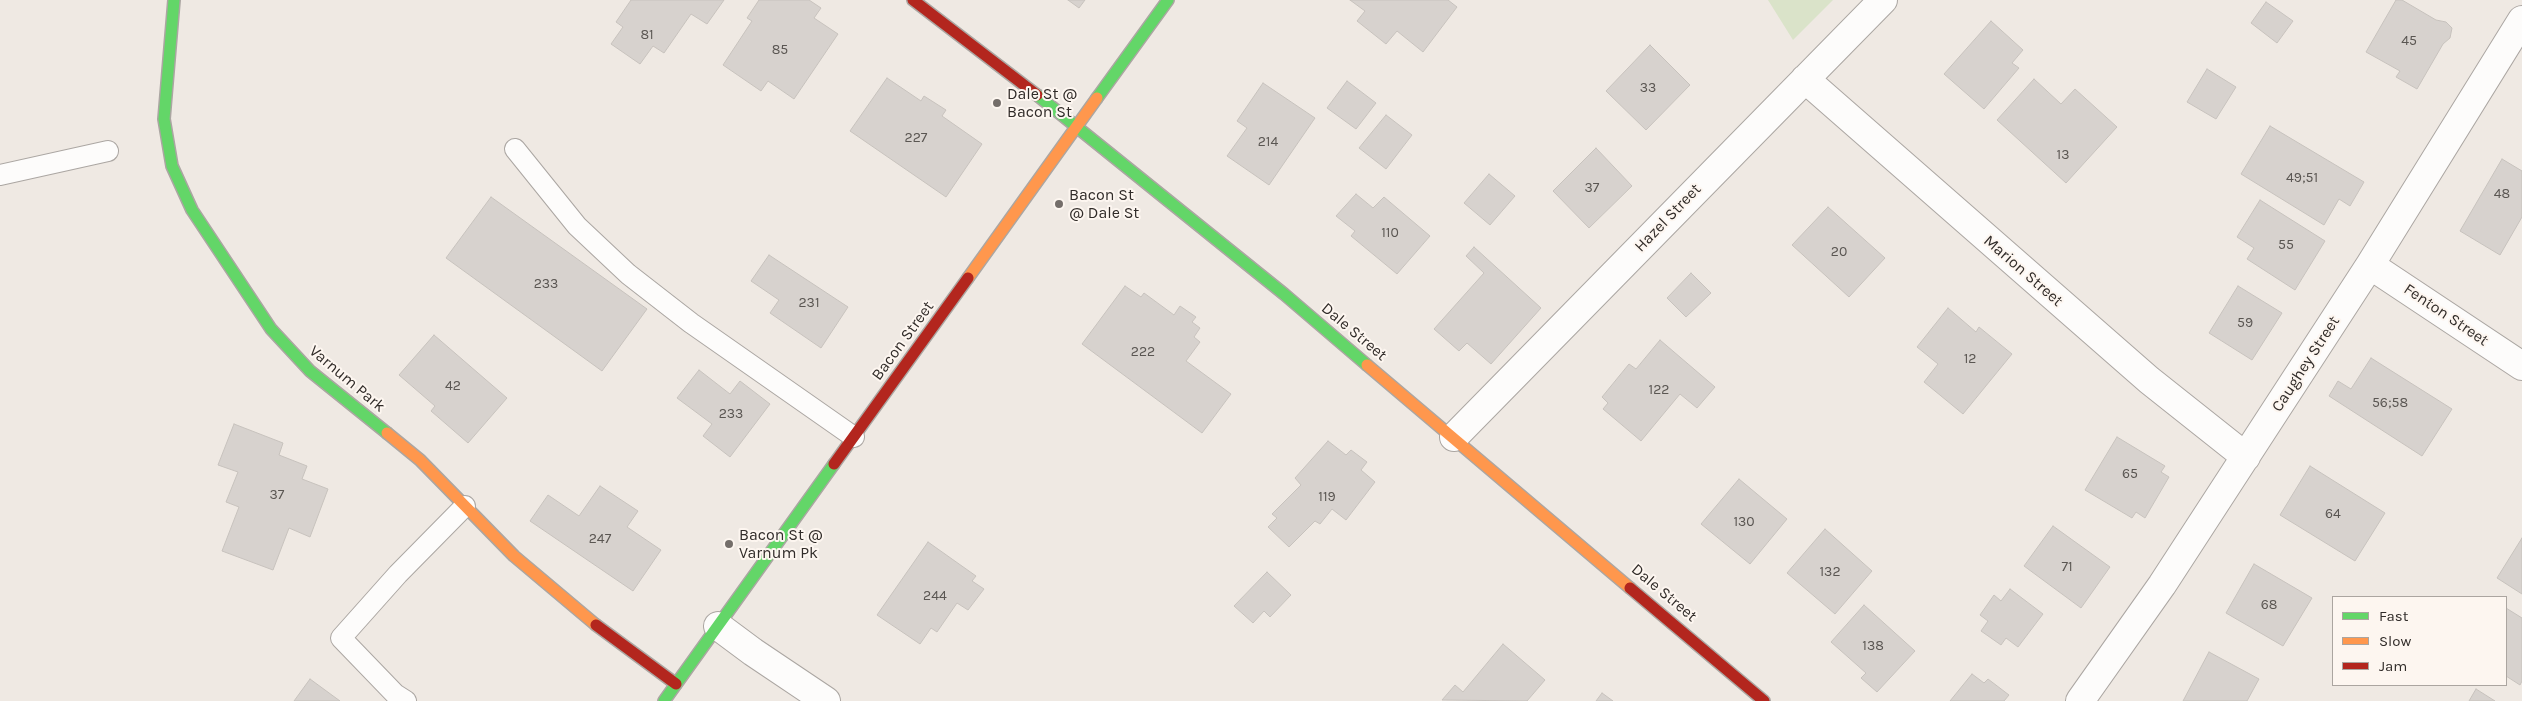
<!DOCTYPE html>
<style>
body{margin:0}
#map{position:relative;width:2522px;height:701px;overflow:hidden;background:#efe9e3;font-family:Karla,sans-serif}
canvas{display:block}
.legend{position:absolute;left:2332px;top:596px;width:175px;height:90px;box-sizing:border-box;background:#fdf6f0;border:1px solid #aba5a0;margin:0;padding:6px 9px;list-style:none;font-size:15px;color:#312c29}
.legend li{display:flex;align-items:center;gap:10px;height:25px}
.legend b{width:25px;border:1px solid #aba5a0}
</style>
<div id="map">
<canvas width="2522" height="701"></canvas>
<ul class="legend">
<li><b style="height:6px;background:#63d668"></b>Fast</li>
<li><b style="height:6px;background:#ff974d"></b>Slow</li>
<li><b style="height:6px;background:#b3261e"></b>Jam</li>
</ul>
</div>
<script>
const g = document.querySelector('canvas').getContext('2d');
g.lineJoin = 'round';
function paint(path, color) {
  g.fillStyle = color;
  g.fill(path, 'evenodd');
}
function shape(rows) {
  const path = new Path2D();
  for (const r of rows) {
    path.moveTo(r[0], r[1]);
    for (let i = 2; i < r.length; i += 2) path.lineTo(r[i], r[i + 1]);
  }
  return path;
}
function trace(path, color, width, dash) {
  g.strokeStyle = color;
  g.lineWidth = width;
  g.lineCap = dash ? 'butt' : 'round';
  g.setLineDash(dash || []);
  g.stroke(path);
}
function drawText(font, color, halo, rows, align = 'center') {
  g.font = font + ' Karla,sans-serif';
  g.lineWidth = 4;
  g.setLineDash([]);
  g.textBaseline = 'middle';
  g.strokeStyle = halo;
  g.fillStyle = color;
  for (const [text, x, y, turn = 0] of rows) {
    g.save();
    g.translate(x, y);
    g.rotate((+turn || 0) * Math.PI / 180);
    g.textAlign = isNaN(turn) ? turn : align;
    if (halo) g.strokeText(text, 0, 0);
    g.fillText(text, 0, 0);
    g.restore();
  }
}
const green = shape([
 [1768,0,1833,0,1793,40]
]);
const building = shape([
 [631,0,724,0,707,24,691,14,664,53,653,46,640,64,611,44,623,27,616,22,631,0],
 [759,0,809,0,821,8,814,18,838,34,794,99,768,81,761,91,723,65,752,21,747,18,759,0],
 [1068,0,1085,0,1079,8,1068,0],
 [1350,0,1448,0,1457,7,1423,52,1397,31,1386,44,1357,21,1365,11,1350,0],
 [2396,0,2402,0,2436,20,2446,22,2452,28,2450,38,2443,44,2417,89,2396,77,2400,71,2366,52,2396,0],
 [2266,2,2293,21,2277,43,2251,23,2266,2],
 [1991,21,2023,50,2012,63,2019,68,1984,109,1944,74,1991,21],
 [1650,45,1690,85,1646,130,1606,91,1650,45],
 [2207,69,2236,87,2216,119,2187,102,2207,69],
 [887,78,921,101,924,96,946,110,942,116,982,144,946,197,850,131,887,78],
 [2034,79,2061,104,2075,89,2117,127,2066,183,1997,120,2034,79],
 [1347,81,1376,103,1356,129,1327,108,1347,81],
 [1263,83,1315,118,1269,185,1227,156,1247,128,1237,121,1263,83],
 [1386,115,1412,135,1386,169,1359,148,1386,115],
 [2270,126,2364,182,2350,206,2339,199,2324,225,2241,174,2270,126],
 [1596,148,1632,186,1589,228,1553,191,1596,148],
 [2502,159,2522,171,2522,217,2500,255,2460,231,2502,159],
 [1489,174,1515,196,1490,225,1464,203,1489,174],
 [1356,194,1373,208,1384,197,1430,236,1397,274,1351,236,1355,231,1336,216,1356,194],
 [491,197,647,309,602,371,446,258,491,197],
 [2260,200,2325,241,2295,290,2247,259,2254,248,2237,237,2260,200],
 [1828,207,1885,258,1849,297,1792,245,1828,207],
 [1474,247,1541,308,1491,364,1467,343,1459,351,1434,329,1484,273,1466,256,1474,247],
 [769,255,848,307,821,348,770,313,779,300,751,281,769,255],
 [1691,273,1711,293,1686,317,1667,298,1691,273],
 [1125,286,1141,297,1144,293,1174,315,1180,306,1196,317,1192,322,1200,328,1194,337,1200,342,1186,361,1231,394,1202,433,1082,344,1125,286],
 [2238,286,2282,313,2252,360,2209,333,2238,286],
 [1948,308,1976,332,1979,327,2012,354,1963,414,1924,382,1938,364,1917,347,1948,308],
 [434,335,507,398,468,443,431,411,435,406,399,375,434,335],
 [1660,340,1715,387,1697,408,1680,394,1641,441,1603,409,1608,403,1602,397,1629,364,1636,369,1660,340],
 [2371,358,2452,409,2422,456,2329,396,2338,381,2351,389,2371,358],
 [699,370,730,394,740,381,770,404,730,457,703,436,712,424,677,398,699,370],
 [234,424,283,443,279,455,307,466,302,479,328,489,310,537,289,528,273,570,222,551,239,507,226,502,238,472,218,465,234,424],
 [2117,437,2165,466,2161,472,2169,477,2145,518,2136,512,2132,518,2085,490,2117,437],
 [1328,441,1346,455,1351,450,1367,462,1361,470,1375,482,1346,520,1332,509,1320,524,1315,521,1289,547,1268,527,1277,518,1272,514,1301,485,1295,478,1328,441],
 [2310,466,2385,513,2355,561,2280,515,2310,466],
 [1739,479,1787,519,1750,564,1701,524,1739,479],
 [600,486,638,511,627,527,661,550,633,591,530,521,548,495,579,516,600,486],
 [2053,526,2110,567,2081,608,2024,566,2053,526],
 [1825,529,1872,571,1835,614,1787,573,1825,529],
 [2522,538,2522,594,2497,578,2522,538],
 [928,542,976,576,972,581,984,589,968,610,957,603,937,632,931,628,920,644,877,615,928,542],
 [2254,564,2312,598,2283,646,2226,613,2254,564],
 [1267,572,1291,595,1270,617,1264,611,1253,623,1234,606,1267,572],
 [2010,589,2043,614,2018,647,2006,638,2001,645,1981,631,1988,621,1980,615,1994,595,2001,601,2010,589],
 [1864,605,1915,651,1877,692,1861,678,1866,673,1831,642,1864,605],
 [2506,608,2522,618,2522,681,2520,685,2506,676,2506,608],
 [1503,644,1545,680,1527,701,1442,700,1455,685,1463,692,1503,644],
 [2209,652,2259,679,2247,701,2183,701,2209,652],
 [1972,674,1984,683,1988,679,2009,695,2004,701,1950,701,1972,674],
 [310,679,340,701,294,701,310,679],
 [2476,689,2495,701,2469,701,2476,689],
 [1602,693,1613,701,1596,701,1602,693]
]);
const lane = shape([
 [515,149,577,226,628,274,691,323,854,437],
 [0,175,108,151],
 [406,701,395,694,341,638,398,574,465,506]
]);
const street = shape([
 [1805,79,2149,380,2246,457],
 [2370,265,2522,366],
 [1454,437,1883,0],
 [718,626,753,652,826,701],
 [2080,701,2162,585,2370,265,2522,20]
]);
const fast = shape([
 [174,0,164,119,172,166,192,210,271,329,310,371,387,433],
 [1037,95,1284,294,1367,365],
 [1097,98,1168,0],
 [664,701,834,464]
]);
const slow = shape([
 [968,278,1097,98],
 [1367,365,1630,588],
 [387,433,420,460,514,556,596,625]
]);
const jam = shape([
 [913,0,1037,95],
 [834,464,968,278],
 [1630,588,1764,701],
 [596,625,676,684]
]);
const markers = [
 [997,103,5,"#746e6a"],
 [1059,204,5,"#746e6a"],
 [729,544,5,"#746e6a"]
];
const numberNames = [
 ["81",647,35],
 ["45",2409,41],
 ["85",780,50],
 ["33",1648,88],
 ["227",916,138],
 ["214",1268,142],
 ["13",2063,155],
 ["49;51",2302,178],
 ["37",1592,188],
 ["48",2502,194],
 ["110",1390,233],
 ["55",2286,245],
 ["20",1839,252],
 ["233",546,284],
 ["231",809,303],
 ["59",2245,323],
 ["222",1143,352],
 ["12",1970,359],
 ["42",453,386],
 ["122",1659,390],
 ["56;58",2390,403],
 ["233",731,414],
 ["65",2130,474],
 ["37",277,495],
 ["119",1327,497],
 ["64",2333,514],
 ["130",1744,522],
 ["247",600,539],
 ["71",2067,567],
 ["132",1830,572],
 ["244",935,596],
 ["68",2269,605],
 ["138",1873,646]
];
const poiNames = [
 ["Dale St @",1007,94],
 ["Bacon St",1007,112],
 ["Bacon St",1069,195],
 ["@ Dale St",1069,213],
 ["Bacon St @",739,535],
 ["Varnum Pk",739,553]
];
const streetNames = [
 ["Hazel Street",1668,218,-46],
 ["Marion Street",2023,271,41],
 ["Fenton Street",2446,315,34],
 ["Dale Street",1354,332,40],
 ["Bacon Street",903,341,-54],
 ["Caughey Street",2306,364,-57],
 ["Varnum Park",347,379,40],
 ["Dale Street",1664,593,40]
];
paint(green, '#dae3c9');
paint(building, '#d7d2ce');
trace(building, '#c7c2bd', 1);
trace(lane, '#aba6a2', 22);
trace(street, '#aba6a2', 30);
trace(fast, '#aba6a2', 14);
trace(slow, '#aba6a2', 14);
trace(jam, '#aba6a2', 14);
trace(lane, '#fdfcfb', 20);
trace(street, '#fdfcfb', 28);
trace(fast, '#63d668', 11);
trace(slow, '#ff974d', 11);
trace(jam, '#b3261e', 11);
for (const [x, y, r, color] of markers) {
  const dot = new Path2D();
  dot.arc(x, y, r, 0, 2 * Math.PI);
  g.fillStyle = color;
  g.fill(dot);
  trace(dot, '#fdf6f0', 2);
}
drawText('14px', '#5a5652', null, numberNames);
drawText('16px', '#312c29', '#fdf6f0', poiNames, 'left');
drawText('16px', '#312c29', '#fdf6f0', streetNames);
</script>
